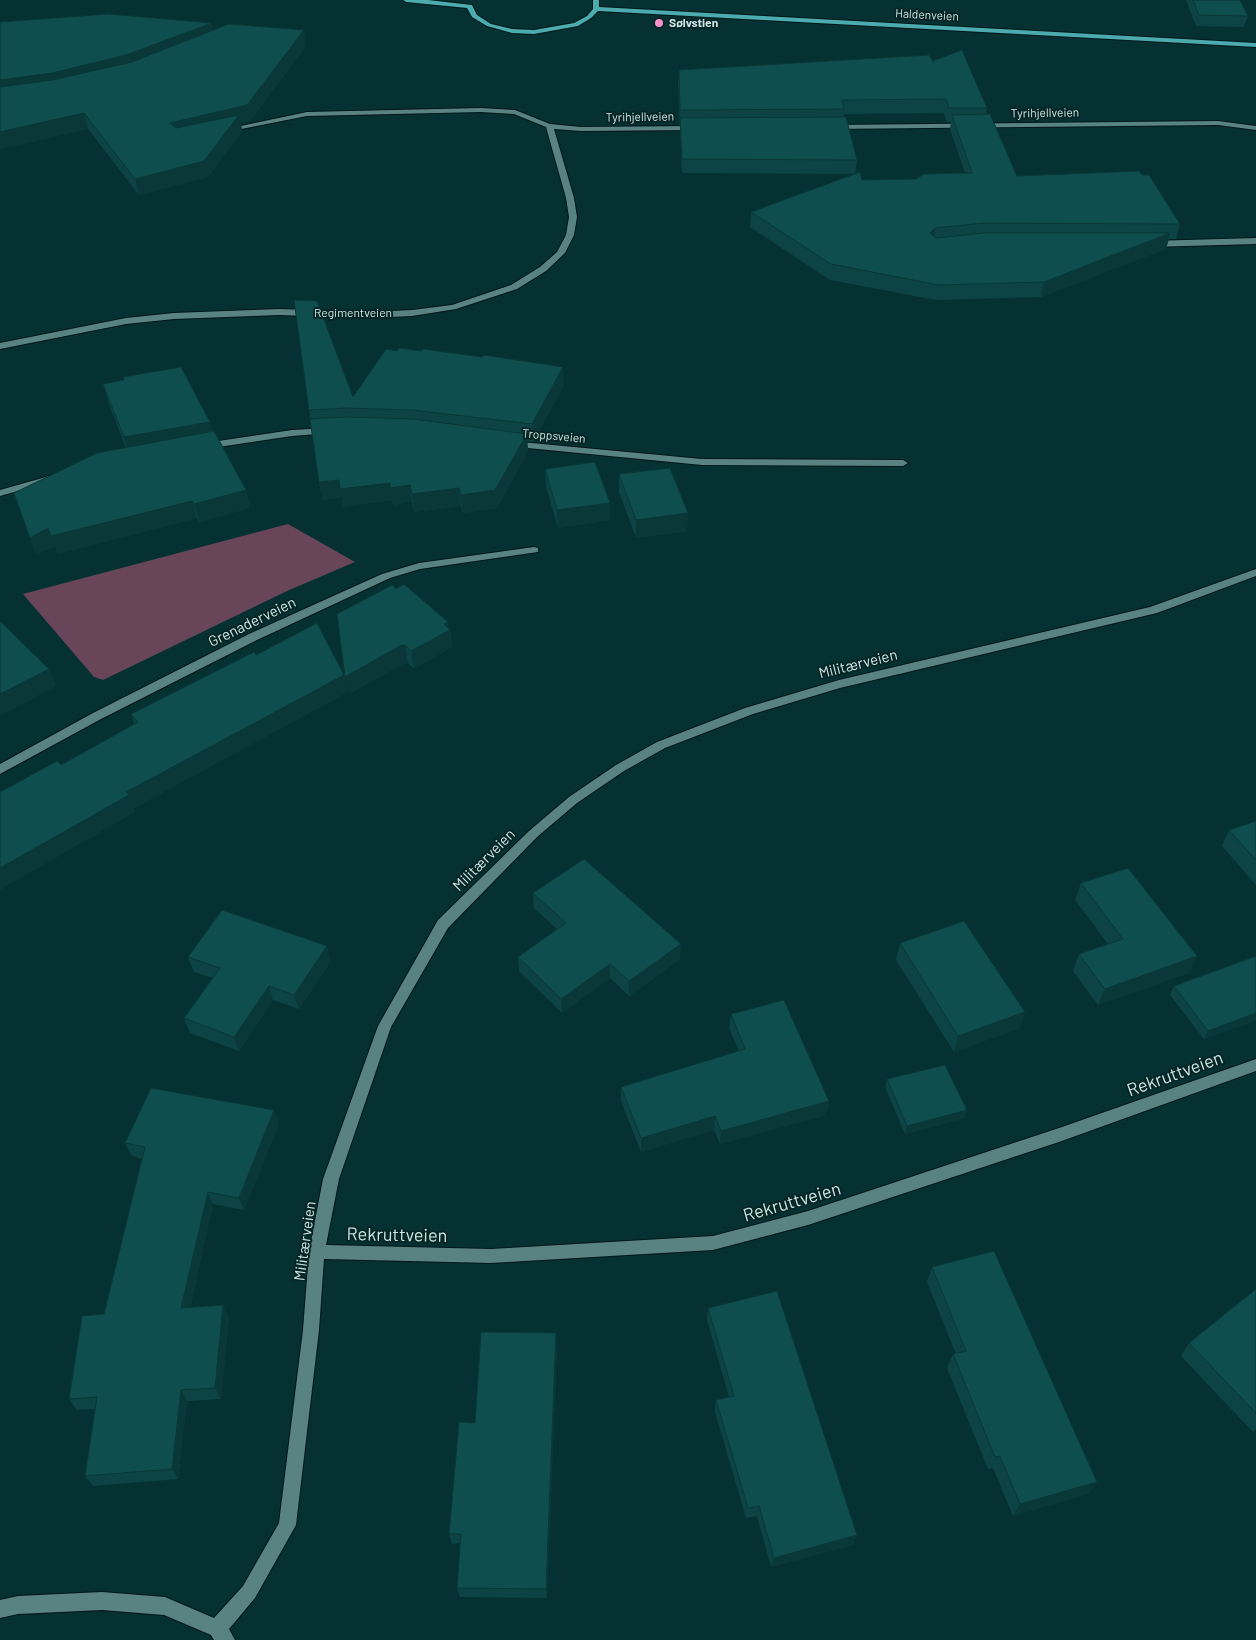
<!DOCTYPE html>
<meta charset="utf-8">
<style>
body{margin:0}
canvas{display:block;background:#053132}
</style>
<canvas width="1256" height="1640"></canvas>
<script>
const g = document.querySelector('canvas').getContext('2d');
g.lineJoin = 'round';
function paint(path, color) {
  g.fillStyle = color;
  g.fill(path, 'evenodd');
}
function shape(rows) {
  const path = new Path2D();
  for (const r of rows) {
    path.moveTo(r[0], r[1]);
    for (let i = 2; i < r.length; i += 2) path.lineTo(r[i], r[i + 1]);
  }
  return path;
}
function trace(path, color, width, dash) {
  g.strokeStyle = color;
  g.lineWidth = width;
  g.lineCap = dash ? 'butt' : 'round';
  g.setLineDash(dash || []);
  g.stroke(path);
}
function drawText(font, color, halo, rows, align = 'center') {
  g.font = font + ' Barlow,sans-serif';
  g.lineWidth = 4;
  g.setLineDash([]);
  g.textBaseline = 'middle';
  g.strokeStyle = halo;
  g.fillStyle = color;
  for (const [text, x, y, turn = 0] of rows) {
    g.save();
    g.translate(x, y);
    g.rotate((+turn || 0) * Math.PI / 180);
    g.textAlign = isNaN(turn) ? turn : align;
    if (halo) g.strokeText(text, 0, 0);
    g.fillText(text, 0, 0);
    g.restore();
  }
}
const green = shape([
 [288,524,355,562,287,591,103,680,94,677,23,594]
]);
const minor = shape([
 [481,108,515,110,550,124,581,127,696,126,700,128,696,130,581,131,554,129,574,198,577,217,574,235,565,253,546,271,517,289,456,309,412,316,372,318,279,315,174,319,126,324,0,349,0,343,126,318,174,313,279,309,372,312,412,310,452,305,511,285,540,267,557,252,566,235,569,217,566,198,546,127,514,114,481,112,307,116,226,132,222,130,307,112,481,108],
 [1218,121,1256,126,1256,130,1218,125,833,129,829,127,833,125,1218,121],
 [1256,238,1256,244,1151,247,1147,244,1151,241,1256,238],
 [328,428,331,429,331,433,292,436,205,449,200,446,205,443,292,430,328,428],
 [510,441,702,459,903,460,908,463,903,466,702,465,507,446,505,444,510,441],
 [53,475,57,476,57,480,0,496,0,490,53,475],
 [534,547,538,548,538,552,420,569,390,578,257,640,101,719,0,774,0,764,93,713,249,634,382,574,419,563,534,547],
 [1256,569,1256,576,1157,613,840,688,753,714,665,748,624,771,577,803,537,837,448,928,391,1027,339,1179,326,1245,491,1249,713,1236,808,1211,1059,1128,1256,1059,1256,1071,1059,1142,808,1225,713,1250,491,1263,324,1259,319,1330,296,1525,255,1598,229,1629,235,1640,214,1640,211,1635,164,1615,102,1610,18,1614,0,1618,0,1600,18,1596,102,1592,165,1597,214,1618,243,1586,279,1523,303,1330,309,1252,323,1179,378,1026,438,920,529,831,569,797,616,765,657,742,745,708,839,680,1150,607,1256,569]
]);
const primary = shape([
 [403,0,428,0,472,5,477,15,491,24,512,29,534,30,574,23,587,16,593,9,593,0,599,0,599,7,1256,43,1256,47,598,11,591,18,578,26,534,34,512,33,487,26,472,17,467,8,406,2,403,0]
]);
const wall = shape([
 [1186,0,1240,0,1248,16,1244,27,1196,26],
 [213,30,306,46,250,121,241,123,242,131,208,177,139,195,88,129,0,149],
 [933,62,987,108,986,114,1017,176,1180,224,1176,239,1169,239,1166,249,1041,297,936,300,830,280,750,227,751,212,862,180,916,179,965,173,950,129,951,122,947,122,944,113,844,114,843,117,857,160,855,174,682,173,678,84,679,70],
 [103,384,212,431,246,490,250,508,199,522,197,518,58,554,55,546,36,555,97,453,126,448,108,401],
 [564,385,533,442,527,441,528,451,497,508,463,513,461,506,414,512,412,502,393,505,392,500,343,507,342,497,322,500,319,482,309,410],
 [545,469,610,503,610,520,558,528,546,487],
 [619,474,688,513,687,531,636,538,619,492],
 [396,589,450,630,452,647,414,669,408,663,403,664,349,694,345,677],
 [256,655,348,692,134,808,135,812,61,765,134,724,131,714],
 [1256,821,1256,885,1222,846,1229,830],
 [1081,883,1197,956,1189,973,1098,1005,1073,971,1079,954,1108,944,1075,900],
 [533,893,680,959,629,996,610,978,562,1013,519,971,518,957,557,929,534,908],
 [900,943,1020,1028,954,1052,896,960],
 [1256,956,1256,1020,1204,1039,1170,995,1174,986],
 [188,957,331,961,299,1009,273,1000,239,1051,190,1033,184,1018,213,978,194,972],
 [731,1014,826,1115,720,1144,714,1130,641,1152,621,1101,621,1087,739,1051,729,1028],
 [887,1079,965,1118,905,1134,885,1087],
 [274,1110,279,1123,244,1210,213,1204,190,1308,223,1305,229,1317,221,1399,187,1401,178,1479,93,1486,85,1476,95,1409,77,1410,69,1399,104,1314,142,1159,132,1156,125,1143],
 [932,1267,1097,1482,1088,1494,1013,1516,993,1468,988,1469,947,1368,953,1354,956,1354,927,1282],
 [1256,1289,1256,1429,1253,1432,1181,1356,1189,1343],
 [708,1308,857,1535,853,1545,771,1567,757,1516,746,1518,715,1412,716,1400,729,1397,707,1320],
 [557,1345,547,1598,460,1597,457,1588,460,1543,452,1544,449,1534,475,1423]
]);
const shadedWall = shape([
 [212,23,215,38,129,70,0,96,0,80],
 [304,30,306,46,250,121,241,123,242,131,208,177,139,195,135,179,170,123],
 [84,113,88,129,0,149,0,132],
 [935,228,933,243,930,233],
 [1170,233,1166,249,1041,297,1044,282],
 [563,367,564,385,533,442,532,424],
 [210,422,214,439,129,455,124,437],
 [527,434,528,451,497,508,463,513,461,495],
 [339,480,390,483,392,500,343,507,342,497,322,500,319,482],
 [410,485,412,502,393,505,390,488],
 [459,488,461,506,414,512,412,494],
 [246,490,250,508,199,522,194,504],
 [192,501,197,518,58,554,51,536],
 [610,503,610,520,558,528,557,510],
 [688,513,687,531,636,538,636,520],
 [48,528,55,546,36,555,30,538],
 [448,622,452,647,414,669,411,651,444,624],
 [405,645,408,663,403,664,349,694,345,677,400,646],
 [49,669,56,686,0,716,0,694],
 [344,675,348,692,134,808,135,812,0,890,0,868,126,792],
 [681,944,680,959,629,996,629,981],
 [327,946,331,961,299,1009,294,995],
 [1197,956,1189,973,1098,1005,1105,989],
 [610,964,610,978,562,1013,561,999],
 [269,986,273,1000,239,1051,234,1037],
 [1025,1012,1020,1028,954,1052,958,1036],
 [1256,1013,1256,1020,1204,1039,1208,1031],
 [829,1101,826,1115,720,1144,721,1131],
 [274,1110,279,1123,244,1210,239,1198],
 [967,1110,965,1118,905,1134,907,1126],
 [715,1116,714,1130,641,1152,641,1138],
 [208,1192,213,1204,188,1320,181,1308],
 [223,1305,229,1317,221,1399,215,1388],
 [556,1333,557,1345,547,1598,546,1589],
 [181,1390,187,1401,178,1479,172,1469],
 [1097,1482,1088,1494,1013,1516,1020,1504],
 [857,1535,853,1545,771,1567,774,1558]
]);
const building = shape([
 [1193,0,1240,0,1248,16,1199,15,1193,0],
 [108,14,212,23,126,55,52,73,0,80,0,22,108,14],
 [229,24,304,30,247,105,170,123,176,128,239,115,204,161,135,179,84,113,0,132,0,87,53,80,132,62,229,24],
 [962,50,987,108,949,108,946,99,842,100,844,109,680,110,679,70,929,55,934,63,933,61,962,50],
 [990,114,1017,176,1139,171,1142,175,1149,175,1180,224,984,223,935,228,930,233,936,238,984,233,1170,233,1044,282,939,285,831,264,751,212,860,172,862,180,916,179,924,174,972,173,952,115,990,114],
 [846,117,857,160,682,159,680,118,846,117],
 [294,300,317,301,353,397,386,349,397,351,399,348,421,351,423,349,482,357,484,355,563,367,532,424,413,410,346,408,309,410,294,300],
 [181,367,210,422,124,437,103,384,124,380,123,377,181,367],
 [346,417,413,419,527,434,495,490,461,495,459,488,412,494,410,485,390,488,390,483,340,489,339,480,319,482,310,419,346,417],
 [214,431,246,490,194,504,192,501,51,536,48,528,30,538,14,493,97,453,214,431],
 [595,462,610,503,557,510,545,469,595,462],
 [670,468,688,513,636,520,619,474,670,468],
 [404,584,448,622,444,624,450,630,411,651,405,645,400,646,345,677,337,614,392,585,396,589,404,584],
 [0,621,49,669,0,694,0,621],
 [317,623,344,675,126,792,129,795,0,868,0,792,57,761,61,765,138,722,131,714,254,652,256,655,317,623],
 [1256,821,1256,860,1229,830,1256,821],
 [584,859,681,944,629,981,610,964,561,999,518,957,566,923,533,893,584,859],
 [1128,868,1197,956,1105,989,1079,954,1123,939,1081,883,1128,868],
 [222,910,327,946,294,995,269,986,234,1037,184,1018,220,968,188,957,222,910],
 [964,921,1025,1012,958,1036,900,943,964,921],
 [1256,956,1256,1013,1208,1031,1174,986,1256,956],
 [784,1000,829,1101,721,1131,715,1116,641,1138,621,1087,745,1049,731,1014,784,1000],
 [945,1065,967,1110,907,1126,887,1079,945,1065],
 [151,1088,274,1110,239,1198,208,1192,181,1308,223,1305,215,1388,181,1390,172,1469,85,1476,97,1397,69,1399,82,1316,104,1314,145,1147,125,1143,151,1088],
 [994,1251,1097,1482,1020,1504,1000,1456,995,1457,953,1354,966,1351,932,1267,994,1251],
 [1256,1289,1256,1413,1189,1343,1256,1289],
 [777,1291,857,1535,774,1558,759,1506,748,1508,716,1400,734,1396,708,1308,777,1291],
 [481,1332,556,1333,546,1589,457,1588,461,1534,449,1534,459,1422,475,1423,481,1332]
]);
const markers = [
 [659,23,5,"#f890cc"]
];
const farStreetnames = [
 ["Haldenveien",927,15,3],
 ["Tyrihjellveien",1045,113,-1],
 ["Tyrihjellveien",640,117,-1],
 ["Regimentveien",353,313],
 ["Troppsveien",554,436,5]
];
const farPoinames = [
 ["Sølvstien",669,23]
];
const streetNames = [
 ["Grenaderveien",252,622,-26],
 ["Militærveien",858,664,-14],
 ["Militærveien",484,860,-45],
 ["Militærveien",305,1241,-82]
];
const nearStreetnames = [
 ["Rekruttveien",1175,1074,-20],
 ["Rekruttveien",792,1202,-16],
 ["Rekruttveien",397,1235,1]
];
paint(green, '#694559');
trace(minor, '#001718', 2);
trace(primary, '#001718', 2);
paint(minor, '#598283');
paint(primary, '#4babae');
paint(wall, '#0d4344');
paint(shadedWall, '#0a3737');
paint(building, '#0f4e4f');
trace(building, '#0a3737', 1);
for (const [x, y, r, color] of markers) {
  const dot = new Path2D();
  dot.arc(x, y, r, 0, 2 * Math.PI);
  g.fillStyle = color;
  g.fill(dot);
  trace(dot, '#062626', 2);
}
drawText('12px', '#cfe4e4', '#062626', farStreetnames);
drawText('bold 12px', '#cfe4e4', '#062626', farPoinames, 'left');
drawText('15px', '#cfe4e4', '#062626', streetNames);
drawText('18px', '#cfe4e4', '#062626', nearStreetnames);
</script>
